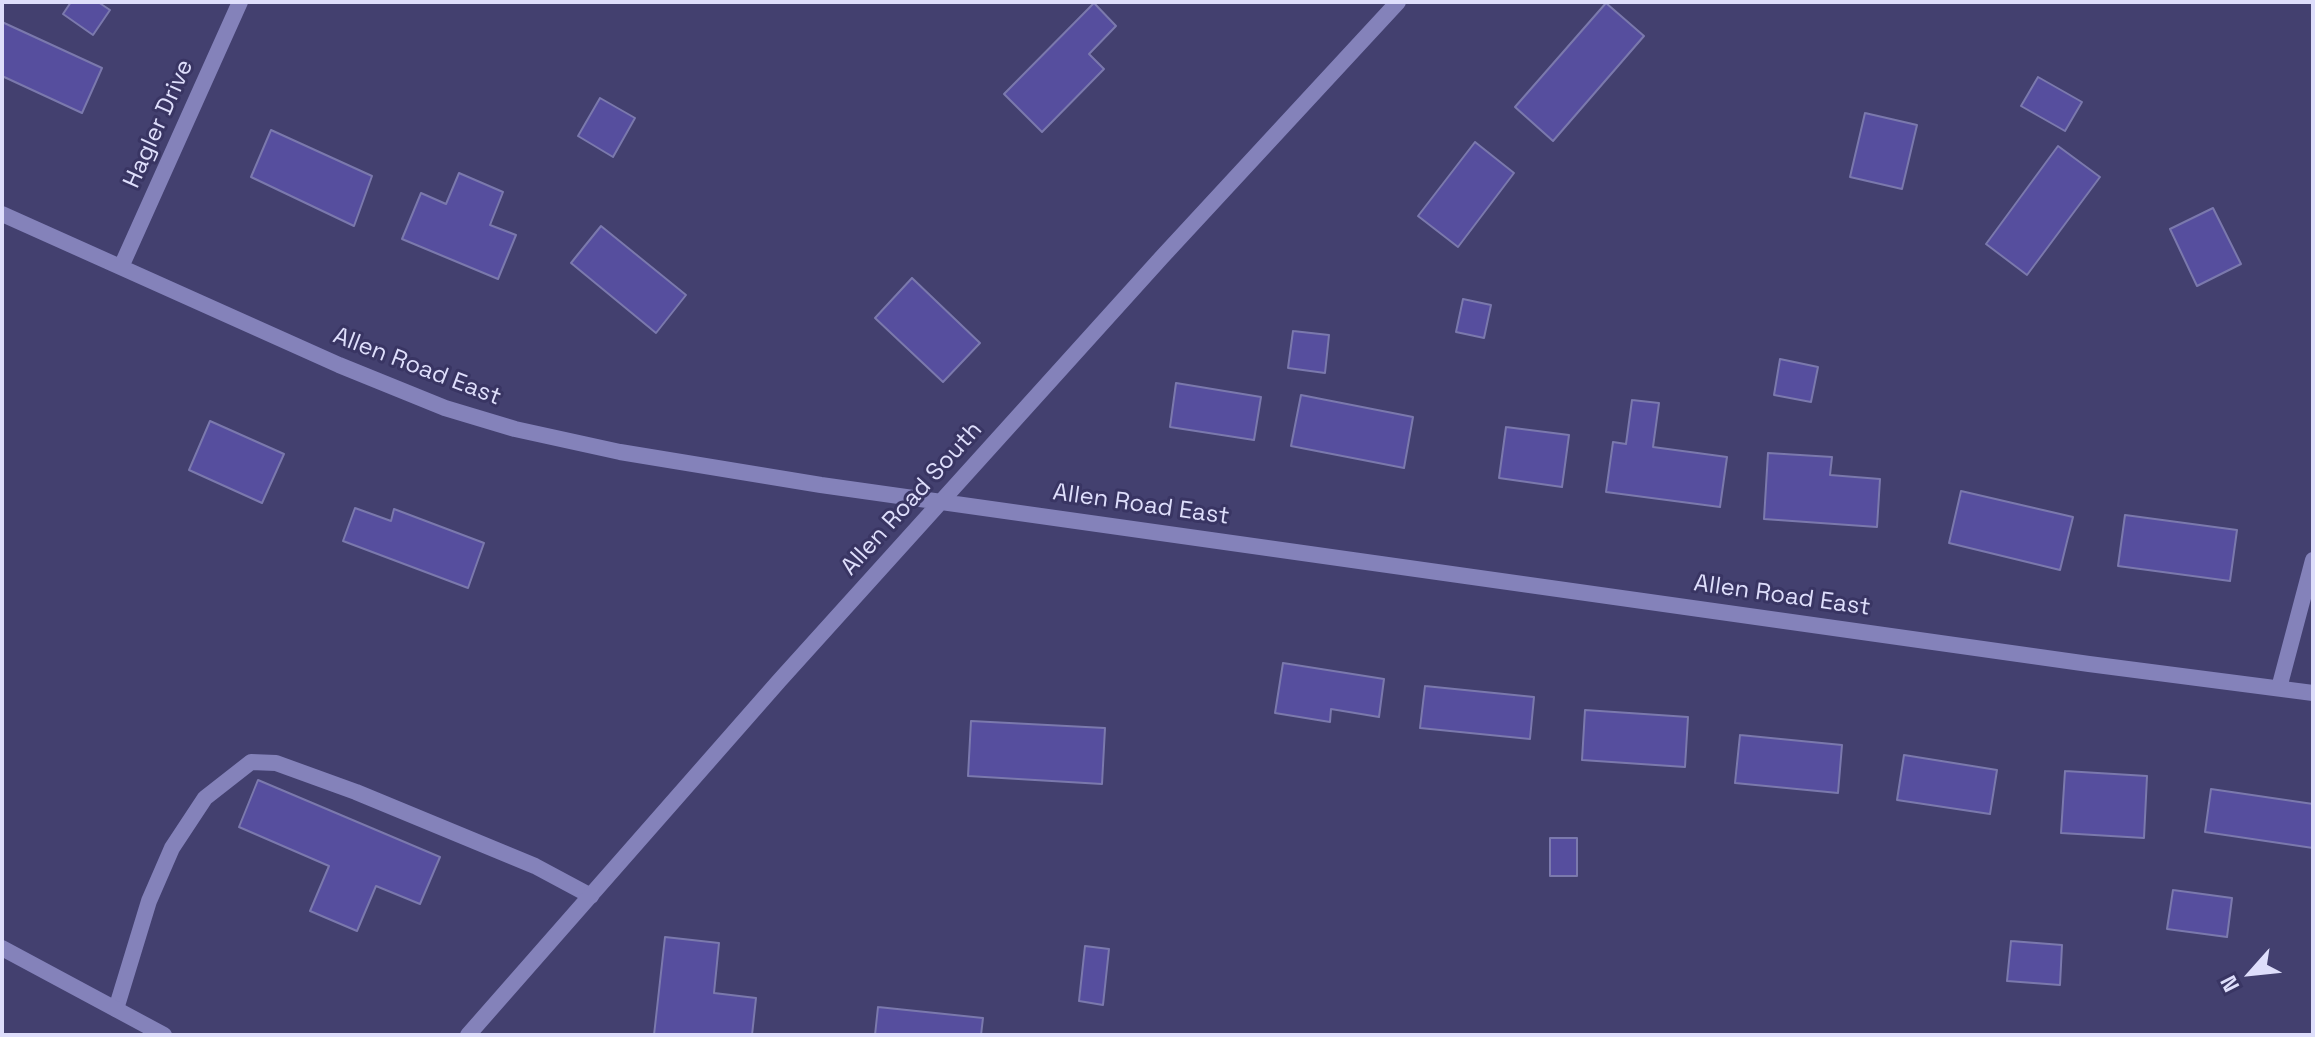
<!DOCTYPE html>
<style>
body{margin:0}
#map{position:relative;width:2315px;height:1037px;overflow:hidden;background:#43406f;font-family:"Space Grotesk",sans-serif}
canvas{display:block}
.frame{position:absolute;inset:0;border:4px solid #dedefb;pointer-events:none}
.north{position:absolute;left:2211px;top:933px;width:80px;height:80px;-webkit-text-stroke:6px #393563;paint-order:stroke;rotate:243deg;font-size:22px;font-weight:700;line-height:32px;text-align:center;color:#dedefb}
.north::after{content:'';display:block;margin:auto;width:28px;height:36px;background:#dedefb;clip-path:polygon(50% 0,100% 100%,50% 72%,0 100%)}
</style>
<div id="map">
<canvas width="2315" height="1037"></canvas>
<div class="frame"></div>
<div class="north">N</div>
</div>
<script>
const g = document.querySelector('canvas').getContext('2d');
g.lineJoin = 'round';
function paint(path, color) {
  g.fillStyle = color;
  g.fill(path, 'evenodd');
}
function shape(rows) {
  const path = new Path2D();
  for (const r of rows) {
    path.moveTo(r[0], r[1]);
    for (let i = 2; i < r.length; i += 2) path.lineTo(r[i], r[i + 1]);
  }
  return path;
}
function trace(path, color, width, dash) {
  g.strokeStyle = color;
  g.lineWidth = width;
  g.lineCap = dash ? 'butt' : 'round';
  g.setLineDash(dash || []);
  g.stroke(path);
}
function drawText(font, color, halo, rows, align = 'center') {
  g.font = font + ' "Space Grotesk",sans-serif';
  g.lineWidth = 6;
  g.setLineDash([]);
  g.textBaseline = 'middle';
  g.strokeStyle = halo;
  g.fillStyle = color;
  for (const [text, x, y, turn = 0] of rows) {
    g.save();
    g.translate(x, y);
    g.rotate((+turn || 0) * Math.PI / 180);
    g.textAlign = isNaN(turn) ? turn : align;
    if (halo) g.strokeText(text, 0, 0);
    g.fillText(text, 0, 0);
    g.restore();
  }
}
const building = shape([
 [71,2,98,2,110,10,93,35,63,14,71,2],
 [1094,3,1116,26,1089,54,1104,69,1042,132,1004,94,1094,3],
 [1606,3,1644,36,1553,141,1515,107,1606,3],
 [2,22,102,68,82,113,2,76,2,22],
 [2038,77,2082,102,2065,131,2021,106,2038,77],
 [600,98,635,118,613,157,578,136,600,98],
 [1865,113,1917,125,1902,189,1850,177,1865,113],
 [271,130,372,176,354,226,251,177,271,130],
 [1475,142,1514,173,1458,247,1418,216,1475,142],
 [2058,146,2100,177,2027,275,1986,244,2058,146],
 [459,173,503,192,490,225,516,235,498,279,402,239,421,193,446,204,459,173],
 [2213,208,2241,264,2197,286,2170,229,2213,208],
 [601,226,686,295,656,333,571,263,601,226],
 [912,278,980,343,943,382,875,318,912,278],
 [1463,299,1491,305,1484,338,1456,332,1463,299],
 [1293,331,1329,335,1325,373,1288,368,1293,331],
 [1780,359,1818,367,1811,402,1774,395,1780,359],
 [1176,383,1261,397,1254,440,1170,427,1176,383],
 [1301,395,1413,417,1404,468,1291,446,1301,395],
 [1632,400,1659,403,1653,447,1727,457,1720,507,1606,492,1613,442,1626,444,1632,400],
 [210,421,284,454,262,503,189,470,210,421],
 [1506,427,1569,435,1562,487,1499,478,1506,427],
 [1768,453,1832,457,1830,475,1880,479,1877,527,1764,519,1768,453],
 [1961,491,2073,517,2060,570,1949,543,1961,491],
 [355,508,391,521,394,509,484,543,468,588,343,541,355,508],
 [2125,515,2237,530,2230,581,2118,566,2125,515],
 [1283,663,1384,679,1379,717,1331,709,1330,722,1275,713,1283,663],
 [1425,686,1534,697,1530,739,1420,728,1425,686],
 [1585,710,1688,717,1685,767,1582,760,1585,710],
 [971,721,1105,728,1102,784,968,776,971,721],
 [1740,735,1842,745,1838,793,1735,783,1740,735],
 [1904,755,1997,770,1990,814,1897,800,1904,755],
 [2065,771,2147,776,2144,838,2061,833,2065,771],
 [258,780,440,857,420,904,376,886,357,931,310,911,329,866,239,827,258,780],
 [2211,789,2313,804,2313,848,2205,832,2211,789],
 [1550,838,1577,838,1577,876,1550,876,1550,838],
 [2173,890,2232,898,2227,937,2167,929,2173,890],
 [665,937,719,943,714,993,756,998,752,1035,654,1035,665,937],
 [2011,941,2062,945,2060,985,2007,981,2011,941],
 [1085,946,1109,949,1103,1005,1079,1001,1085,946],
 [878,1007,983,1018,981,1035,875,1035,878,1007]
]);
const lane = shape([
 [116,1009,149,901,172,848,205,798,251,762,276,763,356,792,535,866,591,896]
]);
const street = shape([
 [2,214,339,365,445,408,515,429,620,452,821,485,2089,664,2313,693],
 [121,267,240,2],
 [2279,688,2313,560],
 [2,948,164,1035],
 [468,1035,779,681,1162,257,1398,2]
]);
const streetNames = [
 ["Hagler Drive",159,124,-66],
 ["Allen Road East",417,367,21],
 ["Allen Road South",912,499,-48],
 ["Allen Road East",1141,505,8],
 ["Allen Road East",1782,596,8]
];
paint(building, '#564e9e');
trace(building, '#7b79ad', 2);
trace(lane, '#8482ba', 16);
trace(street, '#8482ba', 16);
drawText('24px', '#dedefb', '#393563', streetNames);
</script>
